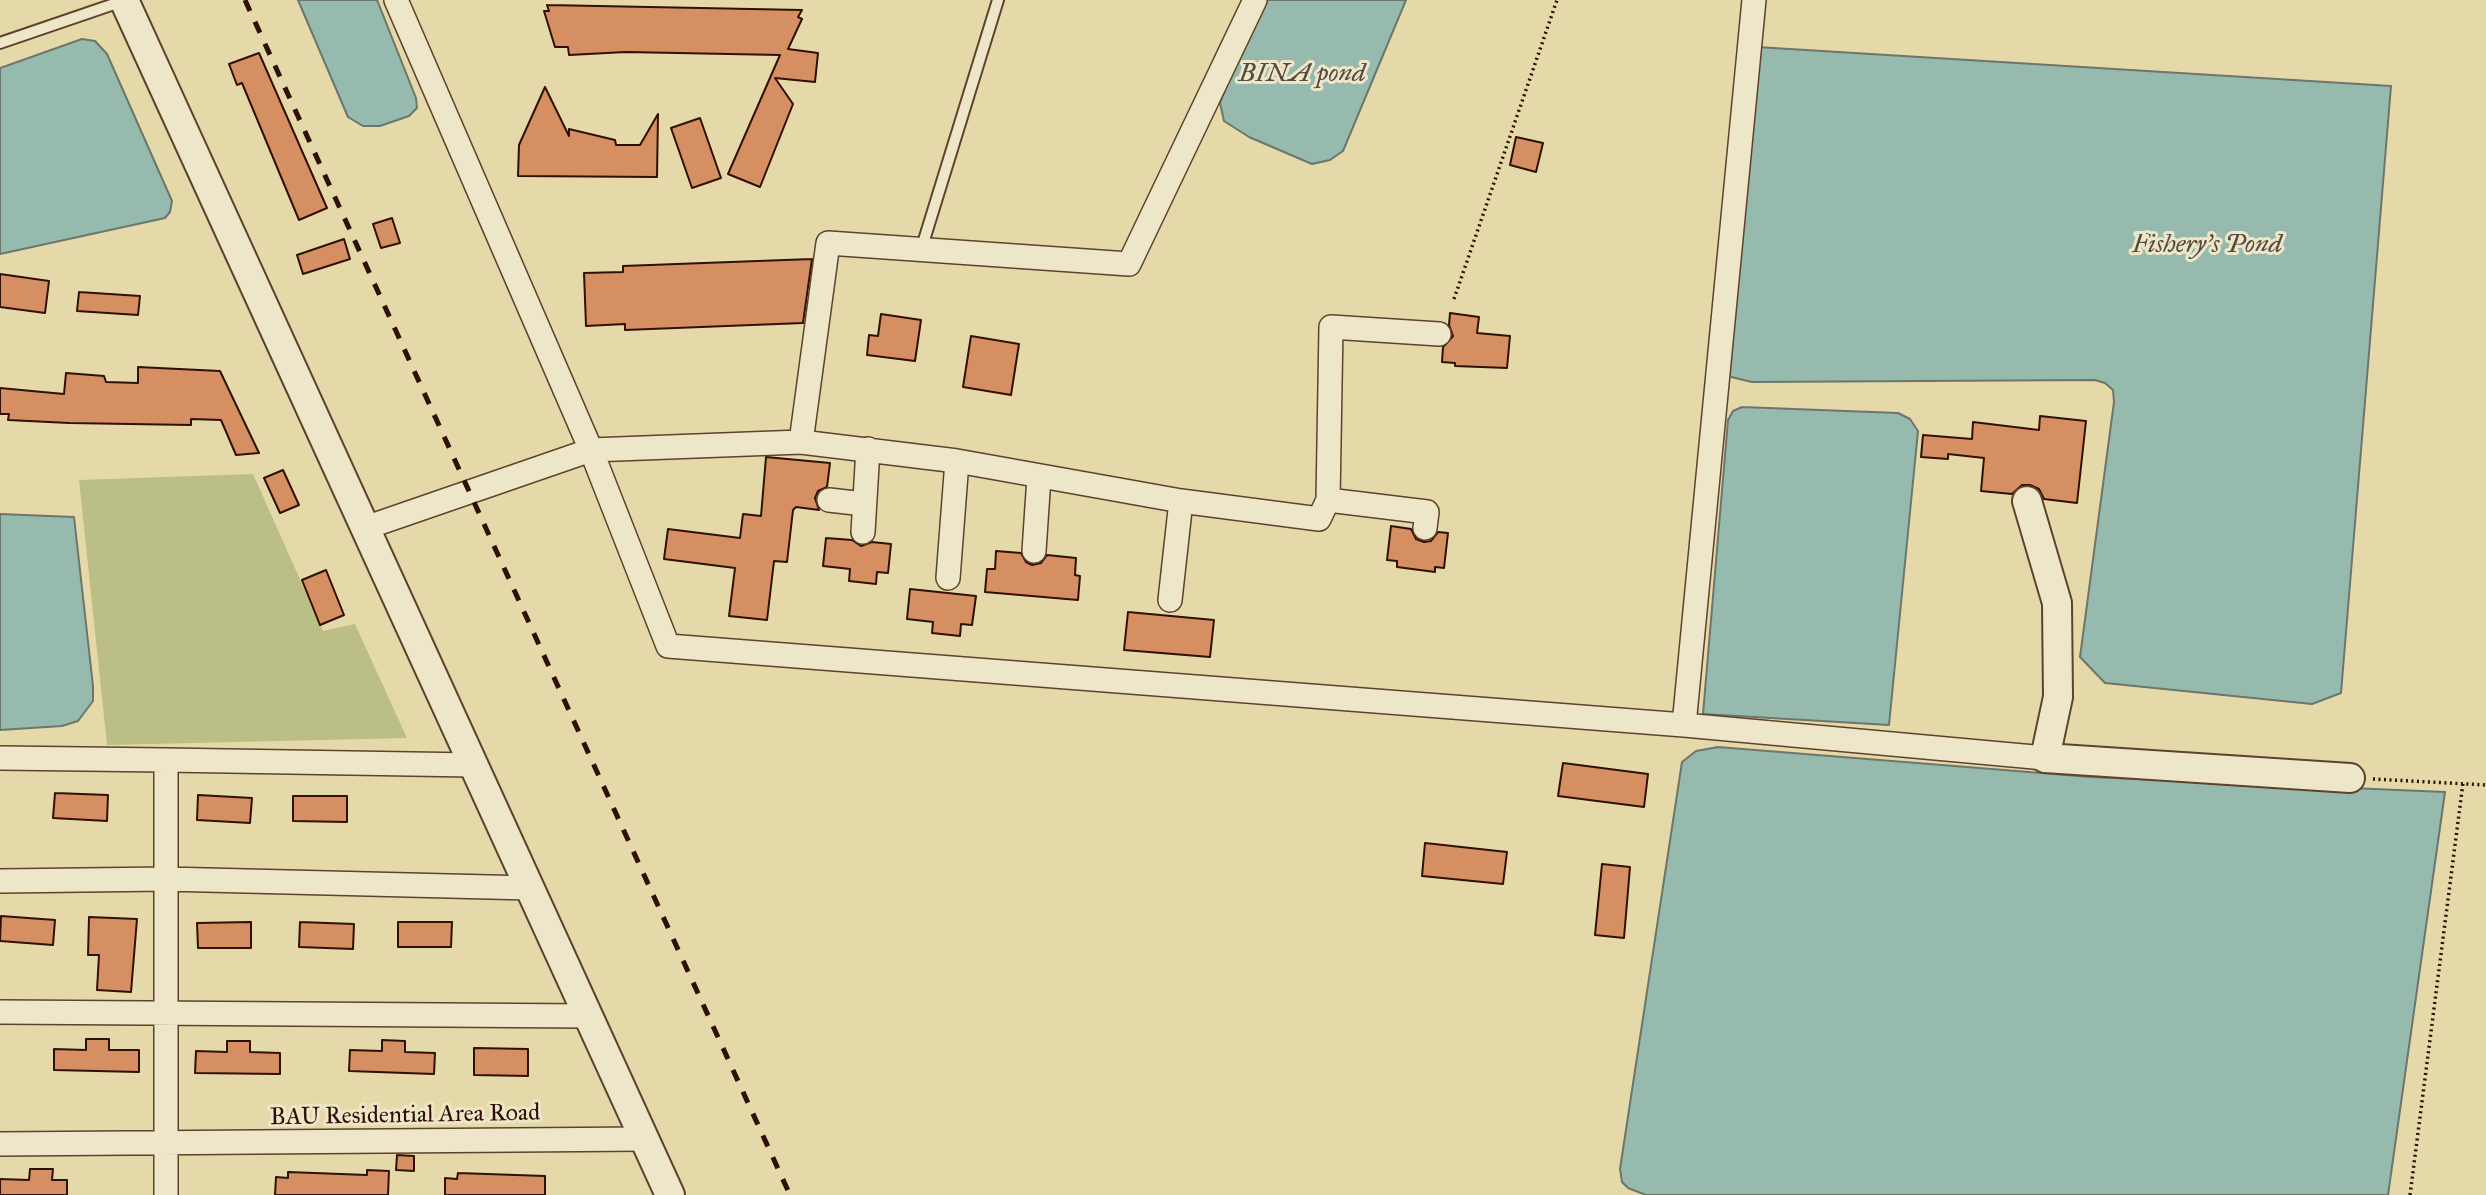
<!DOCTYPE html>
<style>
body{margin:0}
canvas{display:block;background:#e5d9aa}
</style>
<canvas width="2486" height="1195"></canvas>
<script>
const g = document.querySelector('canvas').getContext('2d');
g.lineJoin = 'round';
function paint(path, color) {
  g.fillStyle = color;
  g.fill(path, 'evenodd');
}
function shape(rows) {
  const path = new Path2D();
  for (const r of rows) {
    path.moveTo(r[0], r[1]);
    for (let i = 2; i < r.length; i += 2) path.lineTo(r[i], r[i + 1]);
  }
  return path;
}
function trace(path, color, width, dash) {
  g.strokeStyle = color;
  g.lineWidth = width;
  g.lineCap = dash ? 'butt' : 'round';
  g.setLineDash(dash || []);
  g.stroke(path);
}
function drawText(font, color, halo, rows, align = 'center') {
  g.font = font + ' "IM FELL Great Primer",serif';
  g.lineWidth = 6;
  g.setLineDash([]);
  g.textBaseline = 'middle';
  g.strokeStyle = halo;
  g.fillStyle = color;
  for (const [text, x, y, turn = 0] of rows) {
    g.save();
    g.translate(x, y);
    g.rotate((+turn || 0) * Math.PI / 180);
    g.textAlign = isNaN(turn) ? turn : align;
    if (halo) g.strokeText(text, 0, 0);
    g.fillText(text, 0, 0);
    g.restore();
  }
}
const green = shape([
 [253,474,323,631,355,624,407,738,107,745,79,480]
]);
const water = shape([
 [298,0,377,0,416,98,417,108,409,116,380,126,363,126,348,117,298,0],
 [1262,0,1406,0,1343,151,1330,160,1312,164,1249,137,1224,121,1220,103,1225,89,1262,0],
 [82,39,95,41,107,54,172,201,170,212,165,218,0,254,0,68,82,39],
 [1757,47,2391,86,2341,693,2312,704,2105,683,2080,657,2114,402,2113,390,2105,383,2095,380,1752,382,1731,377,1723,365,1757,47],
 [1742,407,1898,413,1910,419,1918,431,1889,725,1703,714,1728,420,1733,411,1742,407],
 [0,514,74,517,93,686,93,701,78,721,62,726,0,730,0,514],
 [1718,747,2091,777,2445,792,2388,1195,1646,1195,1628,1188,1622,1182,1620,1169,1682,762,1696,751,1718,747]
]);
const building = shape([
 [547,5,802,10,798,17,802,19,788,49,818,53,815,82,775,78,793,104,760,187,728,174,780,55,626,52,569,55,568,47,555,47,544,11,549,11,547,5],
 [259,53,327,208,299,220,242,83,237,85,229,64,259,53],
 [545,87,569,136,569,129,615,140,616,145,640,145,658,114,657,177,518,176,519,145,545,87],
 [700,118,721,178,692,188,671,128,700,118],
 [1516,137,1543,143,1536,172,1510,165,1516,137],
 [392,218,400,243,381,248,373,224,392,218],
 [344,239,350,259,303,274,297,255,344,239],
 [812,259,803,323,625,330,625,324,586,326,584,273,623,272,623,266,812,259],
 [0,274,49,281,45,313,0,307,0,274],
 [79,292,140,296,138,315,77,311,79,292],
 [1450,313,1479,317,1477,333,1510,336,1507,368,1455,366,1455,363,1442,362,1443,347,1453,336,1449,325,1450,313],
 [881,314,921,320,915,361,867,355,869,335,878,336,881,314],
 [971,336,1019,344,1011,395,963,387,971,336],
 [138,367,220,371,259,453,236,455,221,420,191,419,191,425,69,423,8,420,9,414,0,414,0,388,64,394,66,373,104,376,106,382,138,383,138,367],
 [2040,416,2086,421,2077,503,2044,499,2039,489,2030,485,2022,485,2012,494,1981,491,1984,458,1948,454,1948,459,1921,457,1923,435,1972,439,1973,422,2039,430,2040,416],
 [766,457,830,463,827,487,818,491,815,498,819,510,796,507,793,510,787,562,774,561,767,620,729,616,735,568,664,559,668,529,740,538,743,514,761,516,766,457],
 [283,470,299,505,280,513,264,478,283,470],
 [1391,526,1411,529,1416,539,1424,542,1431,541,1438,532,1448,533,1444,568,1435,567,1435,572,1397,567,1397,561,1387,560,1391,526],
 [826,538,852,540,861,546,872,542,891,544,888,573,877,572,876,584,849,581,850,569,823,566,826,538],
 [996,551,1021,553,1026,562,1032,565,1041,563,1047,555,1076,558,1075,575,1080,576,1078,600,985,592,987,569,995,569,996,551],
 [326,570,344,615,320,625,302,580,326,570],
 [910,589,976,596,972,625,961,624,960,636,932,633,933,622,907,619,910,589],
 [1128,612,1214,620,1210,657,1124,650,1128,612],
 [1563,763,1648,774,1644,807,1558,796,1563,763],
 [55,793,108,795,107,821,53,818,55,793],
 [198,795,252,798,250,823,197,820,198,795],
 [293,796,347,796,347,822,293,821,293,796],
 [1425,843,1507,852,1503,884,1422,876,1425,843],
 [1602,864,1630,867,1624,938,1595,935,1602,864],
 [1,916,55,920,53,945,0,941,1,916],
 [89,917,137,919,131,992,97,990,99,955,88,955,89,917],
 [251,922,251,948,198,948,197,923,251,922],
 [300,922,354,924,353,949,299,947,300,922],
 [398,922,452,922,451,947,398,947,398,922],
 [86,1039,109,1039,109,1050,139,1050,139,1072,54,1070,54,1049,86,1050,86,1039],
 [382,1040,405,1041,405,1052,435,1053,434,1074,349,1071,350,1050,382,1051,382,1040],
 [227,1041,250,1041,250,1052,280,1053,280,1074,195,1073,196,1051,227,1052,227,1041],
 [474,1048,528,1049,528,1076,474,1075,474,1048],
 [397,1155,414,1156,414,1171,396,1170,397,1155],
 [30,1169,53,1169,52,1180,67,1180,67,1195,0,1195,0,1179,29,1180,30,1169],
 [367,1170,389,1171,388,1195,275,1195,276,1177,288,1178,288,1172,367,1175,367,1170],
 [458,1173,545,1176,545,1195,445,1195,445,1178,457,1179,458,1173]
]);
const path = shape([
 [1454,299,1557,0],
 [2373,779,2486,785],
 [2410,1195,2463,783]
]);
const service = shape([
 [0,43,123,1],
 [921,250,998,0]
]);
const minor = shape([
 [396,0,591,450,668,646,1684,725,2045,758],
 [801,442,828,243,1129,264,1255,0],
 [829,500,864,504],
 [1328,500,1427,512,1425,528],
 [365,528,591,450,801,442,957,461,1181,501,1319,519,1328,500,1331,327,1439,334],
 [863,532,868,449],
 [1034,551,1039,477],
 [948,578,957,461],
 [1170,600,1181,501],
 [1684,725,1754,0],
 [0,758,166,760],
 [0,881,166,879,530,888],
 [0,1012,588,1016],
 [0,1144,644,1139],
 [166,1195,166,760,473,765]
]);
const tertiary = shape([
 [124,0,670,1195],
 [2027,501,2057,603,2058,697,2045,758,2350,778]
]);
const rail = shape([
 [245,0,790,1195]
]);
const streetNames = [
 ["BAU Residential Area Road",405,1116,-1]
];
const waterNames = [
 ["BINA pond",1302,75],
 ["Fishery's Pond",2207,246]
];
paint(green, '#bbbe85');
paint(water, '#96baae');
trace(water, '#6d766a', 2);
paint(building, '#d58f63');
trace(building, '#301003', 2);
trace(service, '#5d422d', 14);
trace(minor, '#5d422d', 26);
trace(tertiary, '#5d422d', 32);
trace(path, '#301003', 3.5, [2, 3.5]);
trace(service, '#eee6c8', 10);
trace(minor, '#eee6c8', 23);
trace(tertiary, '#eee6c8', 28);
trace(rail, '#301003', 5, [12, 12]);
drawText('24px', '#301003', '#eee6c8', streetNames);
drawText('italic 26px', '#544c3f', '#eee6c8', waterNames);
</script>
